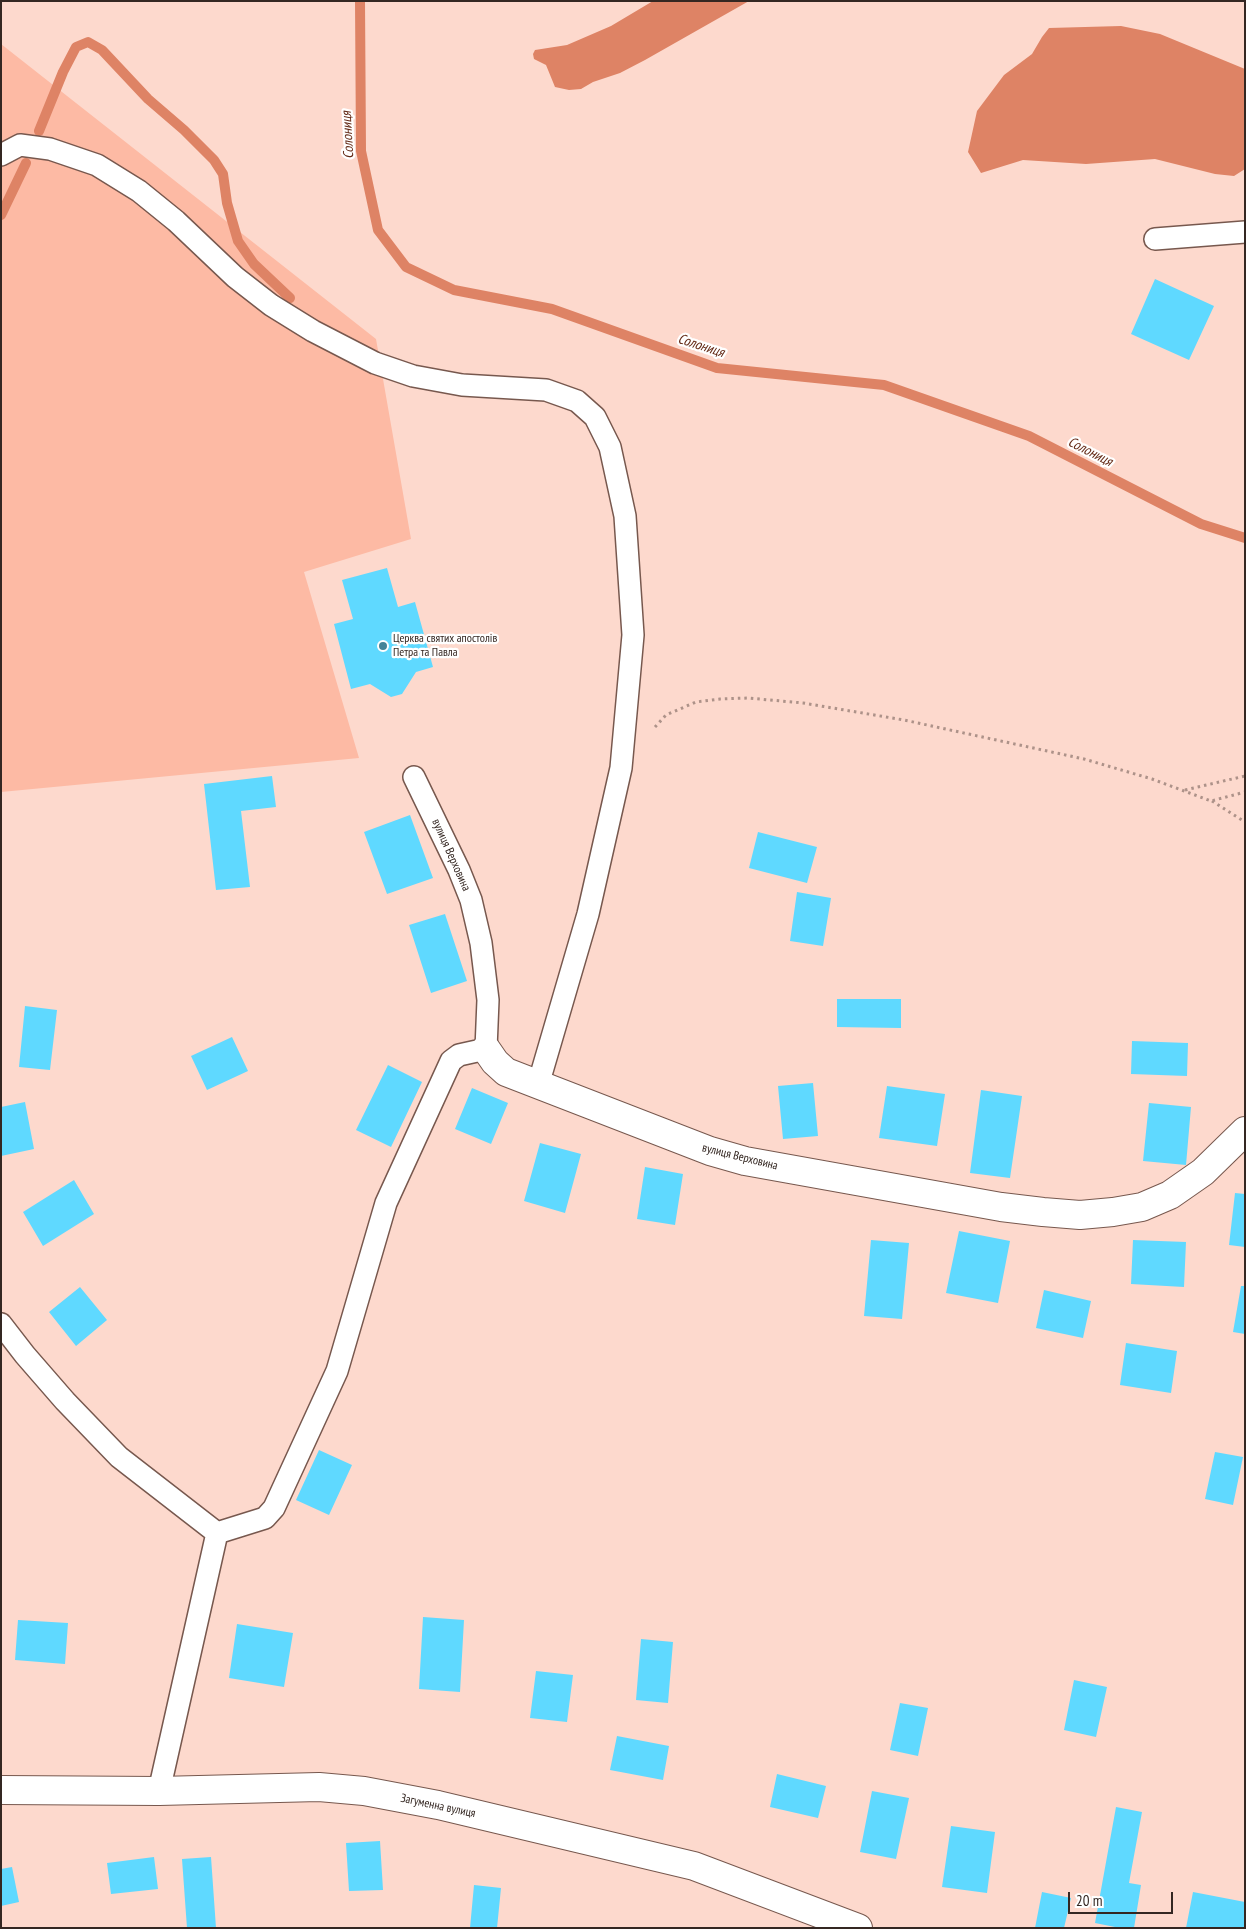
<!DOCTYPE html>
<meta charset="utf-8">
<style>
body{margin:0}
#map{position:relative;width:1246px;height:1929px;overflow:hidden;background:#fdd9cd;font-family:"PT Sans Narrow",sans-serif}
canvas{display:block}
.frame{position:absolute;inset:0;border:2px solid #342722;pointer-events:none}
.scale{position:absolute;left:1068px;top:1892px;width:105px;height:22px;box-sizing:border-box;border:2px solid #342722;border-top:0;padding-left:6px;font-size:15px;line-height:18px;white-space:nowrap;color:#342722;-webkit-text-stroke:4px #fff;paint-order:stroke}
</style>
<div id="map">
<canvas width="1246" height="1929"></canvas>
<div class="frame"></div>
<div class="scale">20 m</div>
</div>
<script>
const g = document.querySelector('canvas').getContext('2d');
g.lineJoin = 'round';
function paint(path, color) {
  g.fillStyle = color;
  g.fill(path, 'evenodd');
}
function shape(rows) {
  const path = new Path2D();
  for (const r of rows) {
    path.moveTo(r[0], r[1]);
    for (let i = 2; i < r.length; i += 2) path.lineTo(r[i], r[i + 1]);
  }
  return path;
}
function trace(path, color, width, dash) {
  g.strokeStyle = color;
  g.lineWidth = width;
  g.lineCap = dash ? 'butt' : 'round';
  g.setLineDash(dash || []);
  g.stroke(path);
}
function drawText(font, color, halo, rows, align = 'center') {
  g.font = font + ' "PT Sans Narrow",sans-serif';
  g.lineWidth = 4.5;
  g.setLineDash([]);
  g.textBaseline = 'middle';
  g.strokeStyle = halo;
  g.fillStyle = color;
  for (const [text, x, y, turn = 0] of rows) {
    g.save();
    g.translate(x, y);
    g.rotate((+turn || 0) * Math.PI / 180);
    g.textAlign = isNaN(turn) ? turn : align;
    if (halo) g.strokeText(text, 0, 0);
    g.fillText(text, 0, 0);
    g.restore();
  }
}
const green = shape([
 [1,44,376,339,411,539,304,572,359,758,1,792]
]);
const water = shape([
 [653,1,749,1,645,60,620,73,593,82,581,89,569,90,555,87,546,65,534,59,533,54,535,50,567,45,611,26],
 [1121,26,1160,34,1245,69,1245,169,1234,176,1215,174,1155,159,1086,164,1023,160,981,173,968,152,977,111,1004,75,1032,54,1042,37,1049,28]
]);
const stream = shape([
 [360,1,361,151,378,230,406,267,454,290,552,309,717,368,884,385,1029,436,1201,524,1245,538],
 [39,131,63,72,76,47,88,42,102,50,148,99,184,130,214,160,223,174,227,203,238,241,254,264,290,298],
 [1,215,26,163]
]);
const building = shape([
 [1155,279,1214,306,1189,360,1131,334],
 [387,568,398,607,415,602,433,667,416,672,402,694,391,697,370,684,351,689,334,624,353,619,342,580],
 [272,776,276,807,241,811,250,887,216,890,204,784],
 [410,815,433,878,387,894,364,832],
 [758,832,817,847,807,883,749,868],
 [797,892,831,898,823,946,790,941],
 [445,914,467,981,431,993,409,925],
 [837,999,901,999,901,1028,837,1027],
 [25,1006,57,1010,50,1070,19,1067],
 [232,1037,248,1071,207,1090,191,1056],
 [1132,1041,1188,1043,1187,1076,1131,1074],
 [388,1065,422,1082,391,1147,356,1130],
 [813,1083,818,1136,783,1139,778,1086],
 [887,1086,945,1094,937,1146,879,1138],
 [472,1088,508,1103,491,1144,455,1129],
 [981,1090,1022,1096,1010,1178,970,1173],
 [25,1102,34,1149,1,1156,1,1107],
 [1149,1103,1191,1107,1186,1165,1143,1161],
 [540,1143,581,1154,565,1213,524,1201],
 [645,1167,683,1174,675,1225,637,1219],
 [74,1180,94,1214,43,1246,23,1212],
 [1235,1193,1245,1194,1245,1247,1229,1245],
 [959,1231,1010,1241,998,1303,946,1293],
 [871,1240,909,1243,902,1319,864,1316],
 [1133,1240,1186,1242,1184,1287,1131,1284],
 [1241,1286,1245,1286,1245,1334,1233,1332],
 [80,1287,107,1320,76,1346,49,1312],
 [1044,1290,1091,1301,1083,1338,1036,1328],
 [1126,1343,1177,1351,1171,1393,1120,1385],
 [319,1450,352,1465,329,1515,296,1500],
 [1215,1452,1243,1457,1233,1505,1205,1499],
 [423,1617,464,1620,460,1692,419,1689],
 [18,1620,68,1623,65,1664,15,1660],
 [237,1624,293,1633,284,1687,229,1678],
 [641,1639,673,1642,668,1703,636,1700],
 [536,1671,573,1675,567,1722,530,1718],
 [1074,1680,1107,1687,1096,1737,1064,1730],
 [900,1703,928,1708,918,1756,890,1750],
 [617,1736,669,1746,663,1780,610,1770],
 [777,1774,826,1786,818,1818,770,1807],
 [872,1791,909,1798,896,1859,860,1852],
 [1116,1807,1142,1812,1129,1883,1141,1885,1134,1928,1120,1928,1095,1923],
 [951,1826,995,1832,987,1893,942,1887],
 [380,1841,383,1890,349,1891,346,1843],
 [154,1857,158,1889,111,1894,107,1863],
 [211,1857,216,1928,187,1928,182,1859],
 [12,1867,19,1902,1,1906,1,1869],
 [474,1885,501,1888,497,1928,470,1928],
 [1042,1892,1071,1898,1064,1928,1035,1928],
 [1193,1892,1245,1902,1245,1928,1186,1928]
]);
const path = shape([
 [655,727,666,715,696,702,720,699,748,698,803,703,904,720,1084,759,1152,779,1211,801,1245,792],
 [1185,790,1245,776],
 [1212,801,1245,822]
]);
const lane = shape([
 [1,155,20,145,50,149,97,165,139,191,176,221,235,277,271,305,313,331,375,363,413,376,462,385,546,390,577,401,595,417,610,447,625,516,633,635,621,768,588,914,538,1085],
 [1155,239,1245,232],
 [1,1324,25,1355,65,1401,119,1457,217,1533,159,1791],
 [217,1533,265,1518,274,1508,337,1371,386,1203,451,1061,459,1055,486,1049,488,1000,481,943,471,900,459,870,414,777]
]);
const street = shape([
 [486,1049,495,1062,506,1072,710,1151,745,1161,1001,1207,1043,1212,1080,1215,1113,1212,1142,1207,1170,1195,1203,1172,1245,1131],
 [1,1790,159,1791,319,1787,364,1791,438,1805,694,1866,858,1928]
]);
const markers = [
 [383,646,5,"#448498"]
];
const poiNames = [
 ["Церква святих апостолів",393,639],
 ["Петра та Павла",393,653]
];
const streetNames = [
 ["вулиця Верховина",451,855,66],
 ["вулиця Верховина",740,1157,14],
 ["Загуменна вулиця",438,1806,12]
];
const waterNames = [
 ["Солониця",348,135,-93],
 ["Солониця",701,346,18],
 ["Солониця",1090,452,27]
];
paint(green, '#fdbaa4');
paint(water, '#de8365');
trace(stream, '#de8365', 10);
paint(building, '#5fd9ff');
trace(lane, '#77584e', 24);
trace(street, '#77584e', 30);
trace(path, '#ad9289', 3, [2.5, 4]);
trace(lane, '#fff', 21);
trace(street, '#fff', 28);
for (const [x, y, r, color] of markers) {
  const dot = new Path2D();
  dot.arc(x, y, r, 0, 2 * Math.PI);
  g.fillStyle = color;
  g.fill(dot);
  trace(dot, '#fff', 2);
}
drawText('12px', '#342722', '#fff', poiNames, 'left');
drawText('12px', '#342722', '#fff', streetNames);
drawText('italic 14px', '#632915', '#fff', waterNames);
</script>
